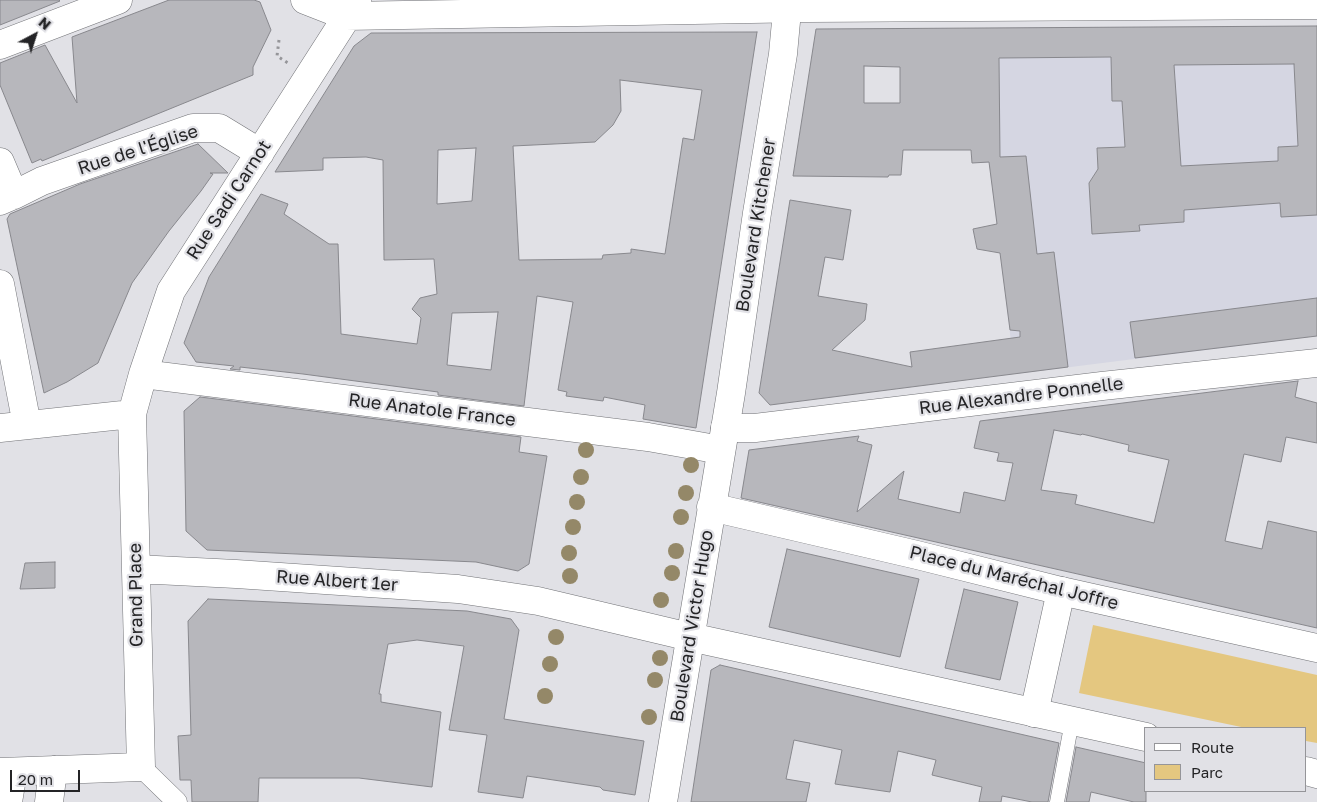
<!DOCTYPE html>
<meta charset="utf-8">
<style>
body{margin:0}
#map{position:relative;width:1317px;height:802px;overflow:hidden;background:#e1e1e6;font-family:"Golos Text",sans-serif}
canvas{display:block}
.legend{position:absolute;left:1144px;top:727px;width:162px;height:65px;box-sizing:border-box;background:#e1e1e6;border:1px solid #959599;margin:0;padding:6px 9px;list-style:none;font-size:15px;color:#242426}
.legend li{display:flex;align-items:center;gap:10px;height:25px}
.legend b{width:25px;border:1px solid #959599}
.north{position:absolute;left:10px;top:10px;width:50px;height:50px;-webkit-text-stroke:4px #e1e1e6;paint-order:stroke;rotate:40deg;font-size:14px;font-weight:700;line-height:20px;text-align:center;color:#242426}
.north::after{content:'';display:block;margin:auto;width:18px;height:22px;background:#242426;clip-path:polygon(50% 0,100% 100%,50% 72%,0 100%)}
.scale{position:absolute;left:10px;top:770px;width:70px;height:22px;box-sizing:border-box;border:2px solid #242426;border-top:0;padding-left:6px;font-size:15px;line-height:18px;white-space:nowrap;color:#242426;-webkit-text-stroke:4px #e1e1e6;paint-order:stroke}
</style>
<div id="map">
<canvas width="1317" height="802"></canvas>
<ul class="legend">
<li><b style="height:6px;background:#fff"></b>Route</li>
<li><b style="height:14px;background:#e4c780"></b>Parc</li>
</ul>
<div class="north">N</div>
<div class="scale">20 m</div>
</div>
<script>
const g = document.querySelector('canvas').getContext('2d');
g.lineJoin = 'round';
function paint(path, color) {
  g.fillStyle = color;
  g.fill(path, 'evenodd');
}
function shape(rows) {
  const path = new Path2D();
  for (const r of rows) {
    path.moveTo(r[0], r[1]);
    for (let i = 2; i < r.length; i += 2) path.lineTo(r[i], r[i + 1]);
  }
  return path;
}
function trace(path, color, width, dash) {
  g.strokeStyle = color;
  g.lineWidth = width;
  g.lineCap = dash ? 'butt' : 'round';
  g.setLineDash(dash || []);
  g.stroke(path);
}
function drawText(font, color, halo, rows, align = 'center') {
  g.font = font + ' "Golos Text",sans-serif';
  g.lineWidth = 4.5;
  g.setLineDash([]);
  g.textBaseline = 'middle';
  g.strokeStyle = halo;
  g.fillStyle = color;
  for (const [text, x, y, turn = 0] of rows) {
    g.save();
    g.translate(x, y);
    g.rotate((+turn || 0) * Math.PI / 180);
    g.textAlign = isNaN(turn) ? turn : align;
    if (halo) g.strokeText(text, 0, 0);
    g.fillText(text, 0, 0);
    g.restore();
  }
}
const built = shape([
 [1317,26,1317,336,1015,374,989,163,972,163,970,28],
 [1134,146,1181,166,1184,222,1139,225,1139,231,1093,234,1089,183,1098,169,1097,148]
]);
const green = shape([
 [1093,625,1317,675,1317,743,1306,741,1306,728,1246,728,1079,693]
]);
const building = shape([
 [0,0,59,0,60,1,0,25,0,0],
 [169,0,254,0,260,2,271,30,253,67,253,75,42,161,41,159,32,163,0,85,0,63,45,45,77,103,72,37,169,0],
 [1317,26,1317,215,1281,217,1280,203,1184,210,1184,222,1139,225,1140,231,1092,234,1089,183,1098,169,1097,148,1125,147,1122,101,1112,101,1111,57,999,58,1000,157,1026,156,1037,254,1054,252,1068,367,770,405,759,393,790,200,851,210,843,260,825,257,818,296,867,304,865,320,832,350,912,367,910,352,1020,337,1020,331,1010,330,1000,253,977,249,973,229,997,224,989,162,972,163,971,150,903,150,901,175,889,175,888,177,793,176,816,29,1317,26],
 [1294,64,1298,146,1278,147,1278,161,1181,166,1174,65,1294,64],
 [864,66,900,67,900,103,864,103,864,66],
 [757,32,696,428,643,419,645,405,604,397,603,401,566,396,567,392,558,390,573,302,537,296,524,406,438,395,438,392,303,374,240,367,240,370,230,369,234,366,196,362,184,343,209,277,261,194,288,204,284,214,329,244,338,244,341,334,417,344,421,318,412,309,420,298,437,294,434,259,384,260,383,160,366,157,323,158,323,170,275,172,354,46,371,33,757,32],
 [620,80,702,90,694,140,683,138,665,254,631,249,631,253,603,255,602,259,519,260,513,146,595,142,613,125,621,111,620,80],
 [476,148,472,201,437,204,438,150,476,148],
 [498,312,491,370,447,365,452,313,498,312],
 [198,144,228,173,210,173,213,174,201,191,169,231,132,283,98,363,67,382,44,393,7,219,10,214,80,184,198,144],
 [1317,298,1317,336,1135,358,1130,322,1317,298],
 [1298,381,1295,397,1317,403,1317,443,1286,437,1281,462,1244,454,1225,541,1262,549,1268,521,1317,532,1317,628,741,498,749,450,859,436,857,441,872,445,857,512,904,471,898,499,960,513,964,492,1005,501,1013,463,997,461,999,453,974,448,980,421,1298,381],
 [1054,430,1081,435,1082,434,1129,445,1128,451,1169,460,1154,523,1075,504,1077,495,1041,490,1054,430],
 [200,397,521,437,519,452,547,456,529,564,518,571,476,562,207,550,186,531,184,411,200,397],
 [787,549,919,579,900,657,769,627,787,549],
 [55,562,55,588,20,589,25,563,55,562],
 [964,589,1018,602,1000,680,945,668,964,589],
 [208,599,467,611,511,619,519,630,504,719,644,741,635,795,603,790,600,787,527,776,523,798,478,792,487,735,449,730,464,646,417,640,388,644,379,694,381,694,381,702,441,712,432,787,359,778,259,778,258,802,192,802,191,780,180,780,178,736,191,735,188,621,208,599],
 [720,665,1059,743,1048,802,1032,802,1002,796,1001,802,979,802,982,787,932,775,936,760,898,751,890,792,835,784,842,750,794,740,786,779,810,783,806,802,691,802,711,670,720,665],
 [1076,747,1146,763,1146,802,1134,802,1091,792,1089,802,1066,802,1076,747]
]);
const path = shape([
 [279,40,277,56,288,63]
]);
const service = shape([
 [1057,802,1072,721]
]);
const pedestrian = shape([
 [141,767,177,802]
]);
const minor = shape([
 [305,0,346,16,809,8,1317,5],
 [0,45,118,0],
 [0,162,14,195,0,201],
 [14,195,42,181,193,128,219,128,260,153],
 [0,284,27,425],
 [143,374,648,437,721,450],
 [0,428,132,414],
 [725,428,755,428,1102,386,1317,363],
 [136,569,236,574,458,589,538,601,690,637],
 [1034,713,1061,591],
 [0,772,141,767,132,414,143,374,171,291,357,1],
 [8,802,13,772],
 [49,802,53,770]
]);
const secondary = shape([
 [711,507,917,555,1061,591,1317,648],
 [690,637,1146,737],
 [1306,771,1317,774],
 [663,802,731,393,757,213,783,54,788,0]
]);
const trees = [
 [586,450],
 [691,465],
 [581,477],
 [686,493],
 [577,502],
 [681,517],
 [573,527],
 [676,551],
 [569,553],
 [672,573],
 [570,576],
 [661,600],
 [556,637],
 [660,658],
 [550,664],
 [655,680],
 [545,696],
 [649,717]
];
const streetNames = [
 ["Rue de l'Église",138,150,-18],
 ["Rue Sadi Carnot",229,200,-57],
 ["Boulevard Kitchener",756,225,-81],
 ["Rue Alexandre Ponnelle",1021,396,-7],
 ["Rue Anatole France",432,410,7],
 ["Place du Maréchal Joffre",1014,578,14],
 ["Rue Albert 1er",337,581,4],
 ["Grand Place",136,595,-91],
 ["Boulevard Victor Hugo",692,626,-81]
];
paint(built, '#d5d6e2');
paint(green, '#e4c780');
paint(building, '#b7b7bc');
trace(building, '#88888d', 1);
trace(service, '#727377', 15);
trace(pedestrian, '#727377', 21);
trace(minor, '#727377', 29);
trace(secondary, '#727377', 29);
trace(path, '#959599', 3, [2.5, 4]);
trace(service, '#fff', 14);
trace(pedestrian, '#fff', 20);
trace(minor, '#fff', 28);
trace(secondary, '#fff', 28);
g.fillStyle = '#948868';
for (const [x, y] of trees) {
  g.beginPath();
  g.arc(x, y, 8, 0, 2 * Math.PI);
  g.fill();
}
drawText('18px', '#242426', '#e1e1e6', streetNames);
</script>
